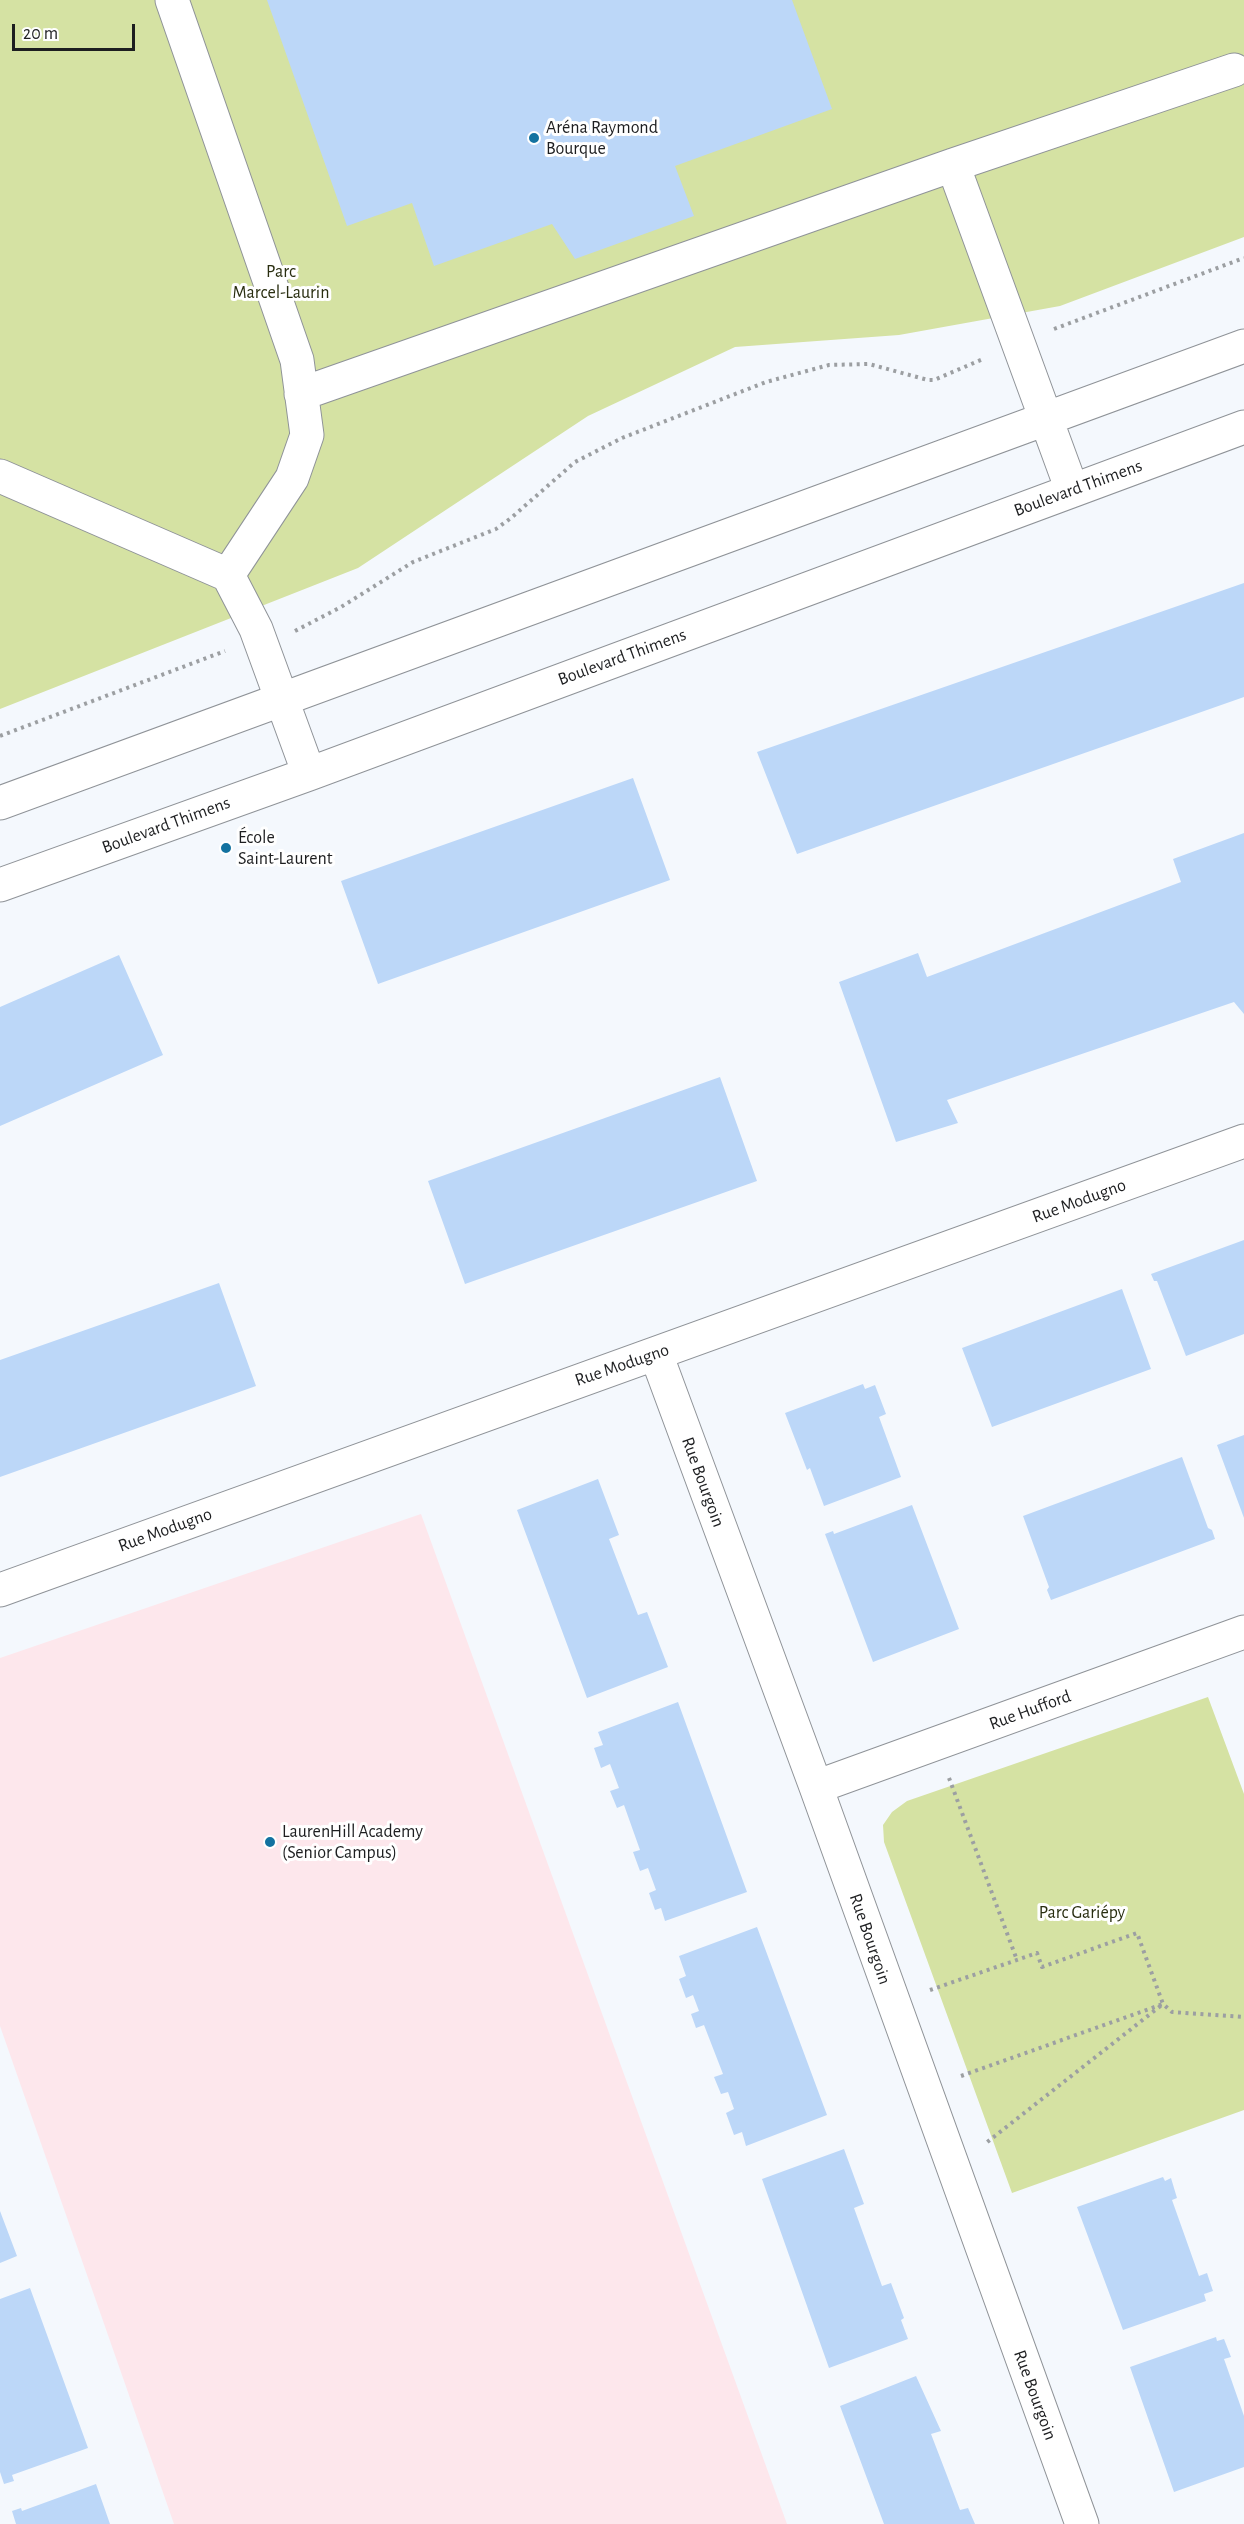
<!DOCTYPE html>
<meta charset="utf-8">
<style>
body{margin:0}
#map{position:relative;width:1244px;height:2524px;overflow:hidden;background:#f4f8fd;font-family:"Alegreya Sans",sans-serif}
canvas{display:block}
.scale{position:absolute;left:12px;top:24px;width:123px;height:27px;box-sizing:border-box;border:3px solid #1d1e20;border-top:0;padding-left:8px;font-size:18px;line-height:21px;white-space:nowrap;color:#1d1e20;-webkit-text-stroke:4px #fff;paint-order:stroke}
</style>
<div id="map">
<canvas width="1244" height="2524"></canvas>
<div class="scale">20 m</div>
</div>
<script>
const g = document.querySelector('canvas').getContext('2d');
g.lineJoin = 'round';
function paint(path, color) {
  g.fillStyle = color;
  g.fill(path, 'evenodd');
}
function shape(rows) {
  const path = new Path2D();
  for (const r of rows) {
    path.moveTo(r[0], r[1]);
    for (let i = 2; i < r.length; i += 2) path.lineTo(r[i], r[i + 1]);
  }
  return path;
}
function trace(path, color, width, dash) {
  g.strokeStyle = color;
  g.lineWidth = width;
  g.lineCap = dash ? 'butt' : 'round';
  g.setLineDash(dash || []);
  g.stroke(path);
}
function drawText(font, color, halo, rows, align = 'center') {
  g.font = font + ' "Alegreya Sans",sans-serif';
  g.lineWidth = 6;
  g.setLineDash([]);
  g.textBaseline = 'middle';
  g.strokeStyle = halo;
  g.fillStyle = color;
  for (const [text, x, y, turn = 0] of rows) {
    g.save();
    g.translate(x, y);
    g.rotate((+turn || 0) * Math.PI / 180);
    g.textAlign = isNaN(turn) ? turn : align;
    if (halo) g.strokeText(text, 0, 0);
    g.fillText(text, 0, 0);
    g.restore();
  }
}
const education = shape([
 [421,1514,787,2524,174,2524,0,2026,0,1658]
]);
const green = shape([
 [0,0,1244,0,1244,237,1060,306,899,335,735,347,588,416,358,568,0,709],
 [1208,1697,1244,1794,1244,2110,1012,2193,884,1842,883,1825,892,1812,907,1801]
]);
const building = shape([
 [267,0,792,0,832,109,675,166,694,216,575,259,552,224,434,266,412,203,347,226],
 [1244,583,1244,697,797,854,757,752],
 [633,778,670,880,378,984,341,881],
 [1244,833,1244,1014,1234,1002,947,1100,958,1123,896,1142,839,982,918,953,927,977,1181,882,1173,859],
 [119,955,163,1055,0,1126,0,1007],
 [720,1077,757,1181,465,1284,428,1181],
 [1244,1240,1244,1334,1186,1356,1157,1281,1154,1281,1151,1274],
 [219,1283,256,1386,0,1477,0,1360],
 [1122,1289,1151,1369,992,1427,962,1348],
 [863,1384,865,1389,875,1385,886,1414,879,1417,901,1477,824,1506,810,1468,807,1470,785,1413],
 [1244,1435,1244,1518,1217,1445],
 [1182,1457,1208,1528,1212,1530,1215,1539,1051,1600,1047,1590,1049,1587,1023,1516],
 [598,1479,619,1535,609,1539,638,1615,647,1612,668,1667,587,1698,517,1510],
 [912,1505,959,1629,873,1662,825,1534,833,1531,834,1534],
 [678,1702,747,1892,665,1921,661,1908,655,1910,649,1893,656,1890,648,1868,640,1871,633,1852,640,1850,624,1805,617,1808,610,1791,619,1788,610,1764,601,1768,594,1748,603,1745,598,1732],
 [757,1927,827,2115,746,2146,742,2132,734,2135,726,2113,734,2109,728,2092,721,2094,714,2077,723,2074,704,2025,696,2028,691,2014,699,2011,693,1995,686,1998,679,1979,686,1976,679,1956],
 [844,2149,864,2204,854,2208,882,2286,891,2283,904,2318,901,2320,908,2339,829,2368,762,2179],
 [1163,2177,1165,2181,1171,2178,1177,2198,1172,2200,1199,2276,1207,2273,1213,2291,1204,2294,1206,2301,1123,2330,1077,2207],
 [0,2211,17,2256,0,2263],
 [30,2288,88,2448,12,2475,14,2481,4,2484,0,2472,0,2299],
 [1216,2337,1217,2341,1224,2339,1231,2357,1224,2359,1244,2416,1244,2467,1174,2492,1130,2367],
 [916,2376,941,2431,931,2434,946,2473,960,2510,968,2508,975,2524,884,2524,840,2406],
 [96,2484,110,2524,16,2524,12,2511,21,2508,22,2511]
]);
const path = shape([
 [1054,329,1244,258],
 [295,631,341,607,413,562,496,529,511,518,575,462,622,438,766,382,829,365,869,364,928,380,934,380,983,359],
 [0,736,225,651],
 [949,1778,1017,1960],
 [930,1990,1037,1953,1042,1967,1137,1933,1163,2004,986,2143],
 [961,2076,1163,2004,1172,2012,1244,2017]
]);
const minor = shape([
 [172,0,297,360,307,435,292,478,228,575],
 [953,165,1072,490],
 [301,394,953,165,1234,70],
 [0,476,228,575,256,629,309,774],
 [0,803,1244,346],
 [0,885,309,774,1244,427],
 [656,1354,816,1787,1082,2524],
 [0,1590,1244,1141],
 [816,1787,1244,1632]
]);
const markers = [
 [534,138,6,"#1372a0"],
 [226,848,6,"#1372a0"],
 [270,1842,6,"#1372a0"]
];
const poiNames = [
 ["Aréna Raymond",546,128],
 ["Bourque",546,149],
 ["École",238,838],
 ["Saint-Laurent",238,859],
 ["LaurenHill Academy",282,1832],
 ["(Senior Campus)",282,1853]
];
const parkNames = [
 ["Parc",281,272],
 ["Marcel-Laurin",281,293],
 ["Parc Gariépy",1082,1913]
];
const streetNames = [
 ["Boulevard Thimens",1078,488,-20],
 ["Boulevard Thimens",622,657,-20],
 ["Boulevard Thimens",166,825,-20],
 ["Rue Modugno",1079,1201,-20],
 ["Rue Modugno",622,1365,-19],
 ["Rue Bourgoin",703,1482,70],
 ["Rue Modugno",165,1530,-20],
 ["Rue Hufford",1030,1710,-20],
 ["Rue Bourgoin",870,1939,71],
 ["Rue Bourgoin",1035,2395,70]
];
paint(education, '#fde7ec');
paint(green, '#d5e2a3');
paint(building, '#bcd7f8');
trace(minor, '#8f9398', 35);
trace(path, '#9c9fa2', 4, [3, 4.5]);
trace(minor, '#fff', 33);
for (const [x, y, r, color] of markers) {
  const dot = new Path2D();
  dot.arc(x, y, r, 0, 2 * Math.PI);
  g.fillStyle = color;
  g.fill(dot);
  trace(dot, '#fff', 2);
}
drawText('18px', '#1d1e20', '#fff', poiNames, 'left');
drawText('18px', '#292e10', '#fff', parkNames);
drawText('18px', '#1d1e20', '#fff', streetNames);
</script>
